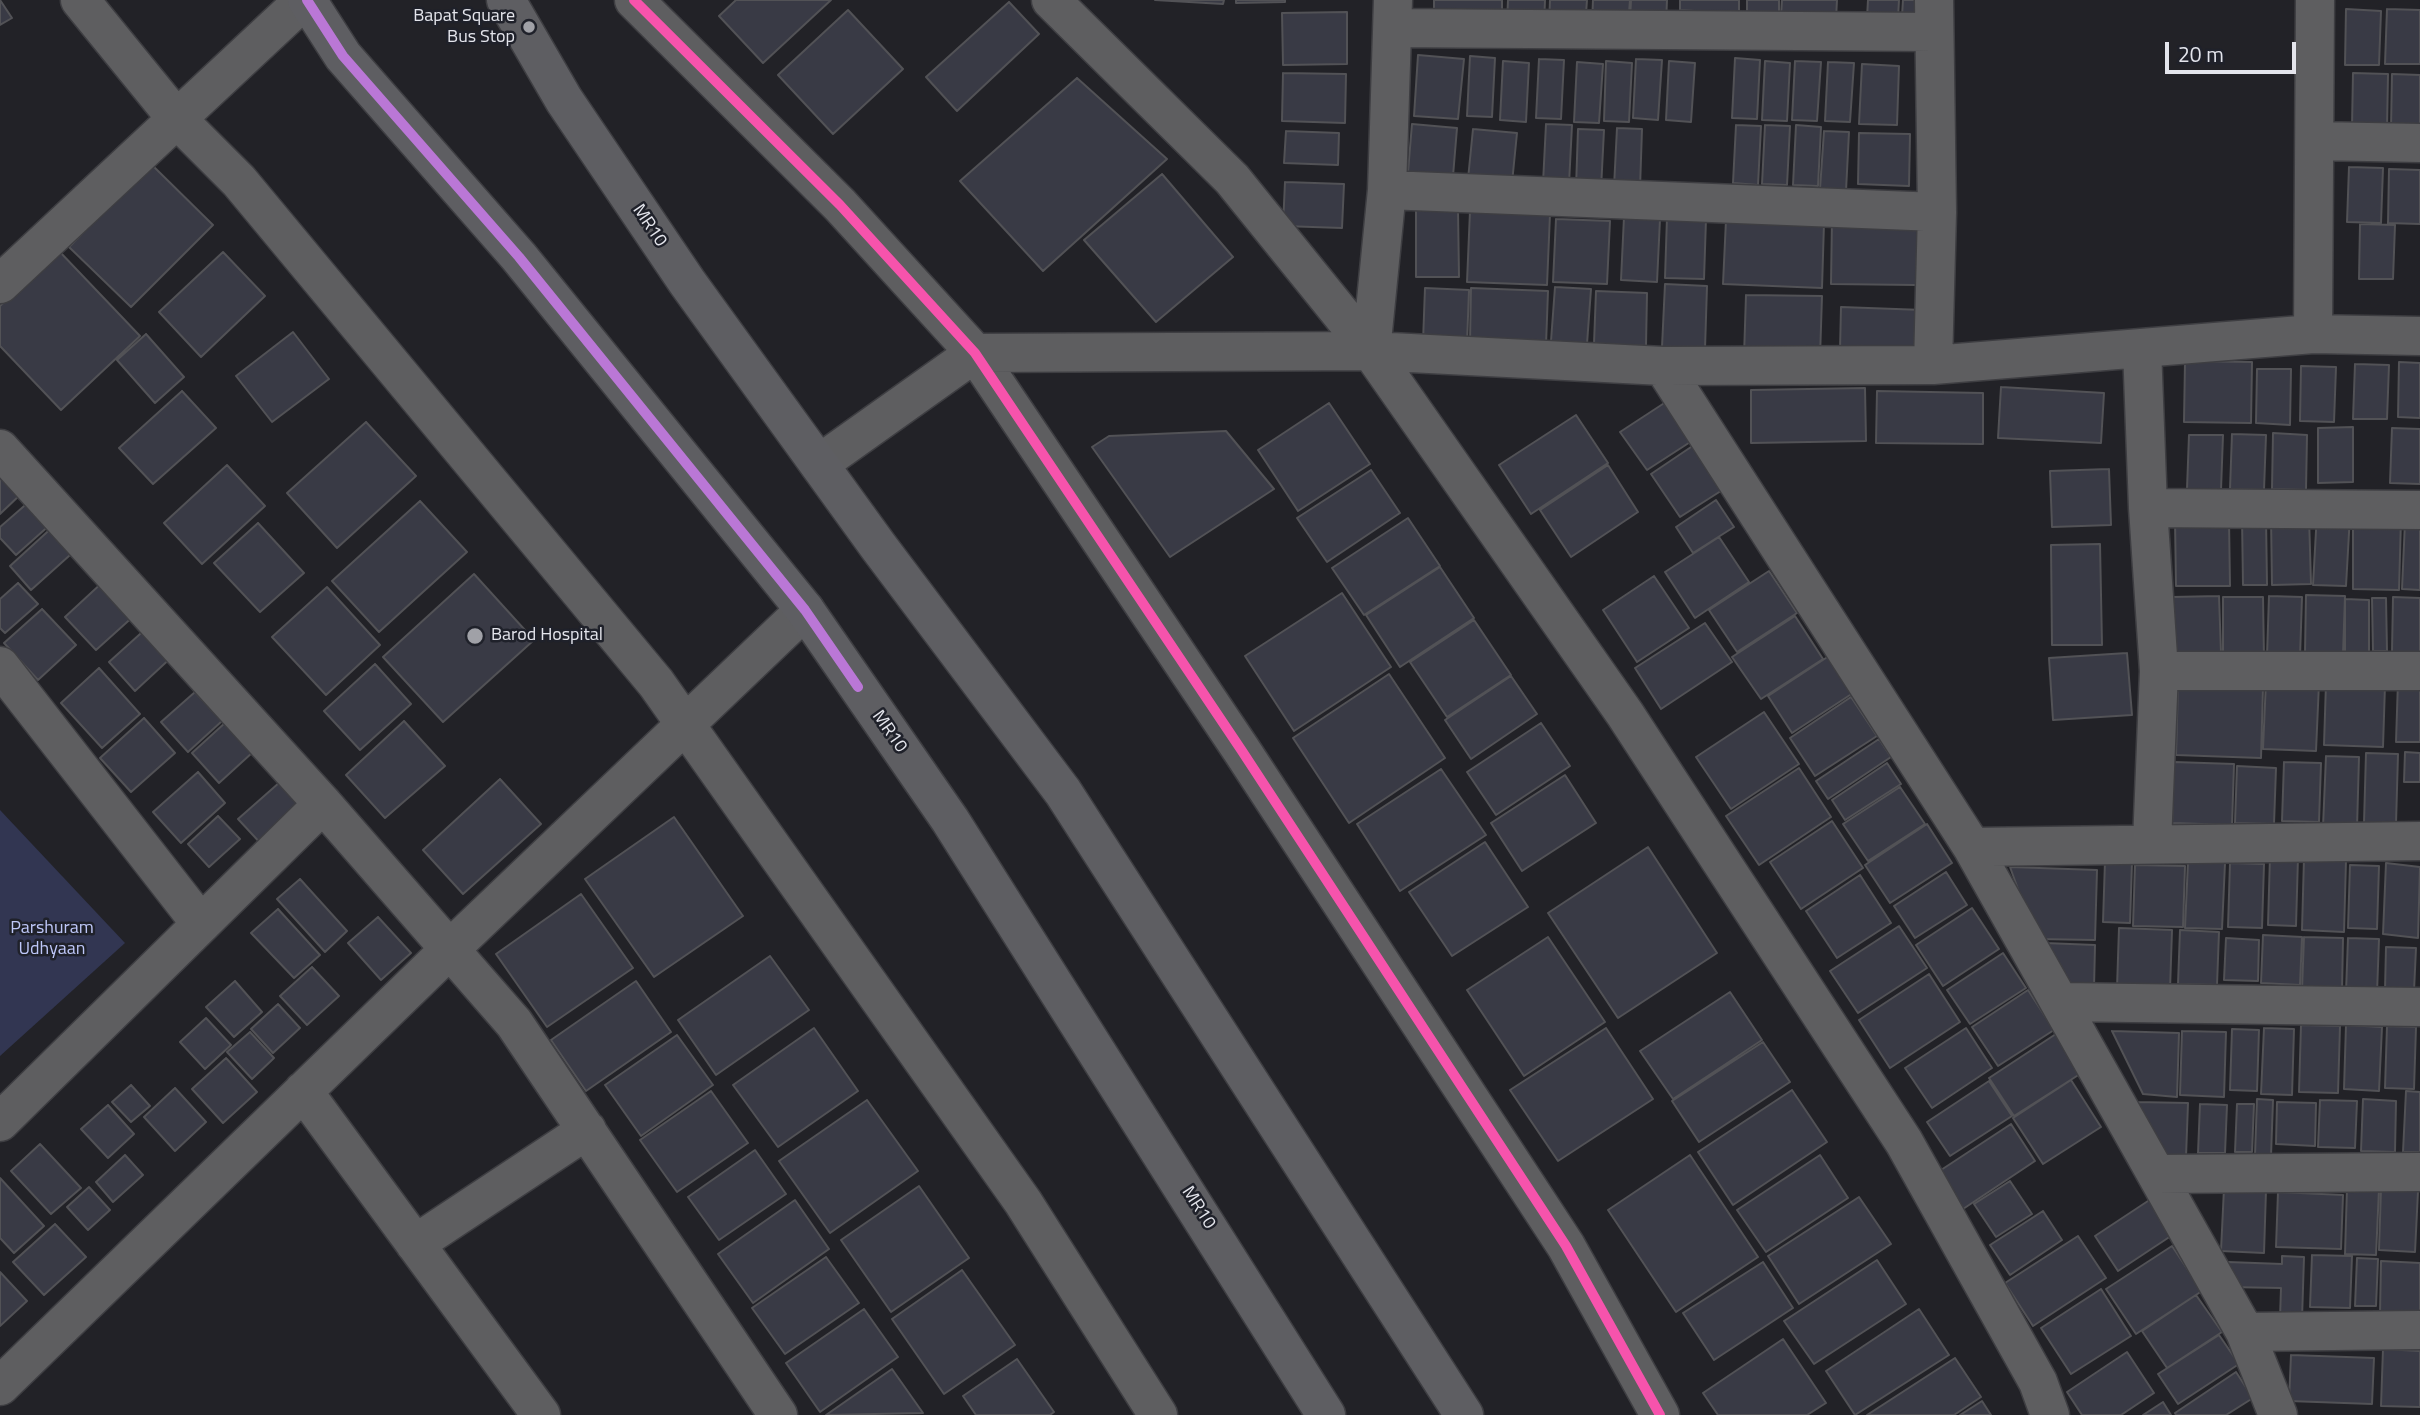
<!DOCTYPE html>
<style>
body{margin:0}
#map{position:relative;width:2420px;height:1415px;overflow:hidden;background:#222227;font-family:"Titillium Web",sans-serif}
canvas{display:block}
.scale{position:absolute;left:2165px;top:42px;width:131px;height:32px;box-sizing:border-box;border:4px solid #e4e5ec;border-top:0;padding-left:9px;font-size:21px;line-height:24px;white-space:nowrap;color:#e4e5ec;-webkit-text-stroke:5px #1f212a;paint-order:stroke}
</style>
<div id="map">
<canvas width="2420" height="1415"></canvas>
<div class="scale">20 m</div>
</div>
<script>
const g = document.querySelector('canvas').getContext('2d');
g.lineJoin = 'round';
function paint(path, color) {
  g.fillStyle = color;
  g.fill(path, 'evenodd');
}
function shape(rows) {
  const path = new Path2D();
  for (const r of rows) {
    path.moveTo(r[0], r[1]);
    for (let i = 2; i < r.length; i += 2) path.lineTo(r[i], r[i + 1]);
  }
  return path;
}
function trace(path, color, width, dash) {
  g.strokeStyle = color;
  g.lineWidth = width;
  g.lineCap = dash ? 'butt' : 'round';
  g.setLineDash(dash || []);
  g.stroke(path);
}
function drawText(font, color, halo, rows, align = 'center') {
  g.font = font + ' "Titillium Web",sans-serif';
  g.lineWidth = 5;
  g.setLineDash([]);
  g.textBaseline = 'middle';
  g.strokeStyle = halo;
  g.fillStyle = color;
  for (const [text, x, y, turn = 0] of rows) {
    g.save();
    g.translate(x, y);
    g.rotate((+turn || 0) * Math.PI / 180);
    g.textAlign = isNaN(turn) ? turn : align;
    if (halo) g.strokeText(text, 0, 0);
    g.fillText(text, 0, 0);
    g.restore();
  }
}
const green = shape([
 [0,810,125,943,0,1056]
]);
const building = shape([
 [0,0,12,18,0,25,0,0],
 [736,0,831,0,763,63,719,16,736,0],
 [1155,0,1224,0,1223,4,1155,0],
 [1236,0,1285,0,1285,2,1236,3,1236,0],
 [1434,0,1502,0,1502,12,1434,13,1434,0],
 [1508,0,1545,0,1544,25,1507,23,1508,0],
 [1550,0,1587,0,1585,27,1549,26,1550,0],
 [1593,0,1630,0,1628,26,1592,24,1593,0],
 [1631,0,1667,0,1666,24,1630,22,1631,0],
 [1680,0,1739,0,1739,14,1680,10,1680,0],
 [1747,0,1779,0,1779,17,1747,16,1747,0],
 [1782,0,1837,0,1836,19,1781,16,1782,0],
 [1868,0,1899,0,1898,18,1867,18,1868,0],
 [1903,0,1924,0,1923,17,1902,16,1903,0],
 [1009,2,1039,34,957,111,926,77,1009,2],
 [2346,9,2381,11,2379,65,2345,65,2346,9],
 [2387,9,2420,10,2420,64,2385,64,2387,9],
 [848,10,903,69,833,134,778,75,848,10],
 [1347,12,1347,64,1283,65,1282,13,1347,12],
 [1418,55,1464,59,1458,119,1414,116,1418,55],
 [1470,56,1495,58,1492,117,1467,116,1470,56],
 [1735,58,1760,60,1757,119,1732,118,1735,58],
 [1539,59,1564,60,1561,119,1536,118,1539,59],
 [1636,59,1662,60,1658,120,1633,118,1636,59],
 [1503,61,1529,63,1526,122,1500,120,1503,61],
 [1606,61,1632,63,1629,122,1604,121,1606,61],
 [1669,61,1695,63,1691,122,1666,120,1669,61],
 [1765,61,1790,63,1787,121,1762,120,1765,61],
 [1795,61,1821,62,1817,121,1792,120,1795,61],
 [1577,62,1603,64,1599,123,1574,122,1577,62],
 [1828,62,1854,63,1850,122,1825,121,1828,62],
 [1862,64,1899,66,1897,125,1859,124,1862,64],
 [1283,73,1346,74,1345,123,1282,121,1283,73],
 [2353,73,2388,74,2387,128,2352,127,2353,73],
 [2392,74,2420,75,2420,130,2391,129,2392,74],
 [1077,78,1167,159,1043,271,960,181,1077,78],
 [1412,124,1457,128,1452,188,1407,184,1412,124],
 [1546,124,1572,125,1569,184,1543,183,1546,124],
 [1736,125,1761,126,1758,185,1733,183,1736,125],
 [1765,125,1790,126,1787,185,1762,184,1765,125],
 [1796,125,1821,127,1818,186,1793,185,1796,125],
 [1617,128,1642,129,1640,188,1614,187,1617,128],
 [1473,129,1517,133,1511,193,1467,189,1473,129],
 [1578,129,1604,130,1601,189,1576,188,1578,129],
 [1286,131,1339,133,1338,165,1284,163,1286,131],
 [1824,131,1849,132,1846,191,1820,189,1824,131],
 [1859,133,1910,134,1909,186,1858,184,1859,133],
 [151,164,213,225,131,307,69,247,151,164],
 [2349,167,2383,168,2381,223,2347,222,2349,167],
 [2389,169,2420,170,2420,224,2388,223,2389,169],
 [1162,174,1233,257,1156,322,1084,240,1162,174],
 [1285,182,1344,184,1342,228,1283,226,1285,182],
 [1416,209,1458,209,1459,277,1416,277,1416,209],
 [1470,211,1550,214,1547,285,1467,282,1470,211],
 [1624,217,1660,219,1657,282,1621,280,1624,217],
 [1667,217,1706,219,1704,279,1665,278,1667,217],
 [1832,218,1918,220,1916,285,1831,284,1832,218],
 [1556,219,1610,221,1607,284,1553,282,1556,219],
 [1726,220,1824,223,1822,288,1723,284,1726,220],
 [2360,224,2395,225,2393,279,2359,279,2360,224],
 [59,251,140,336,61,410,0,346,0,306,59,251],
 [223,252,265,296,201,357,159,312,223,252],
 [1665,284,1707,286,1705,349,1662,347,1665,284],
 [1555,287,1591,289,1587,344,1551,341,1555,287],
 [1425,288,1469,290,1467,343,1423,342,1425,288],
 [1471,288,1548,291,1546,345,1470,342,1471,288],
 [1596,291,1647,293,1646,346,1594,344,1596,291],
 [1746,295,1822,296,1820,357,1744,356,1746,295],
 [1841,307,1923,310,1921,353,1840,350,1841,307],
 [293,332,329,379,272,422,236,376,293,332],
 [146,334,184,377,155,403,117,360,146,334],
 [2185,361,2252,362,2251,423,2184,422,2185,361],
 [2399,362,2420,363,2420,418,2398,417,2399,362],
 [2355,364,2389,365,2387,419,2353,419,2355,364],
 [2301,366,2336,367,2334,422,2300,421,2301,366],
 [2257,369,2291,369,2290,425,2256,423,2257,369],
 [2001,387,2104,393,2101,443,1998,438,2001,387],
 [1865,388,1866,441,1751,443,1751,390,1865,388],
 [182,391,216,428,153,484,119,448,182,391],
 [1877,391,1983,393,1983,444,1876,443,1877,391],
 [1672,398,1698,437,1647,470,1620,432,1672,398],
 [1329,403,1370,464,1298,511,1258,450,1329,403],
 [1576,415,1608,463,1531,514,1499,465,1576,415],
 [366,422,416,476,337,548,287,493,366,422],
 [2353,427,2353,482,2318,483,2318,428,2353,427],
 [2392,428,2420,429,2420,484,2390,483,2392,428],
 [1226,431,1274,489,1170,557,1092,447,1109,436,1226,431],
 [2273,433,2307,435,2306,490,2272,489,2273,433],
 [2232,434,2266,435,2264,490,2230,489,2232,434],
 [2189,435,2223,435,2221,490,2187,489,2189,435],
 [1694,445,1724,489,1680,517,1651,474,1694,445],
 [227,465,265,506,202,564,164,523,227,465],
 [1608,465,1638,512,1571,557,1540,510,1608,465],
 [2109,469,2111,525,2052,527,2050,471,2109,469],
 [1371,470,1400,513,1327,562,1297,518,1371,470],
 [0,472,21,494,0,514,0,472],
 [31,500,52,523,16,555,0,538,0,527,31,500],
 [1716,500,1734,527,1693,553,1676,527,1716,500],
 [420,501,467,552,379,632,332,581,420,501],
 [2317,513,2350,515,2346,586,2313,585,2317,513],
 [2309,516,2311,584,2272,585,2271,517,2309,516],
 [1408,518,1440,566,1364,615,1332,568,1408,518],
 [2242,518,2266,518,2267,585,2243,585,2242,518],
 [2353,518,2401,519,2399,590,2353,589,2353,518],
 [2175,520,2229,520,2230,586,2176,586,2175,520],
 [2405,522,2420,523,2420,590,2402,589,2405,522],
 [57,523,79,547,31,590,10,566,57,523],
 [258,523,304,573,260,612,214,563,258,523],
 [1719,537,1749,582,1695,618,1665,572,1719,537],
 [2100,544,2102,645,2052,645,2051,545,2100,544],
 [1440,567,1474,618,1400,667,1366,615,1440,567],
 [1769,571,1797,613,1737,652,1709,610,1769,571],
 [474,574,534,640,443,722,383,657,474,574],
 [1654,576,1689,628,1637,662,1603,610,1654,576],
 [105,580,136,614,96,650,65,617,105,580],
 [18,583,38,604,5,633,0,628,0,599,18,583],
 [327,587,380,645,326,695,272,637,327,587],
 [1342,593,1391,667,1294,731,1245,656,1342,593],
 [2306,595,2345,596,2343,654,2305,653,2306,595],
 [2219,596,2221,653,2174,655,2172,597,2219,596],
 [2269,596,2302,597,2300,657,2267,656,2269,596],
 [2223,597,2263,597,2264,659,2223,660,2223,597],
 [2393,597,2420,598,2420,652,2392,652,2393,597],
 [2372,598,2386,598,2387,651,2373,651,2372,598],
 [2345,599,2369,600,2369,656,2345,655,2345,599],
 [42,609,76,645,38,680,4,643,42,609],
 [1795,616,1823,659,1761,699,1732,657,1795,616],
 [1474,620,1511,675,1447,717,1410,662,1474,620],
 [1705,623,1732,662,1661,709,1635,668,1705,623],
 [150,625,175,654,135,691,109,662,150,625],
 [2127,653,2132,715,2053,720,2049,658,2127,653],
 [1829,656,1853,693,1792,733,1768,696,1829,656],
 [375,664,411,704,360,750,324,711,375,664],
 [99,668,140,714,102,748,61,703,99,668],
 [1389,674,1445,758,1349,823,1293,738,1389,674],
 [1511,676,1537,714,1471,759,1445,720,1511,676],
 [2266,681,2319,683,2316,751,2263,749,2266,681],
 [2398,681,2420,682,2420,742,2396,742,2398,681],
 [2326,683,2385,685,2383,747,2324,745,2326,683],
 [2178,685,2263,687,2261,758,2176,755,2178,685],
 [195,692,222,721,188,752,161,722,195,692],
 [1851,697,1877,736,1815,776,1790,738,1851,697],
 [1764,712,1799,764,1731,809,1696,757,1764,712],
 [144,718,175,753,131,792,100,758,144,718],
 [404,721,445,766,385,818,346,775,404,721],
 [226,722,253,752,219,783,192,753,226,722],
 [1541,723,1570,766,1496,815,1467,772,1541,723],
 [1879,739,1891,757,1828,799,1816,781,1879,739],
 [2405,752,2420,753,2420,782,2404,782,2405,752],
 [2366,753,2398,754,2396,824,2364,823,2366,753],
 [2326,756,2359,757,2357,828,2323,827,2326,756],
 [2174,762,2234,764,2232,825,2172,823,2174,762],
 [2284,762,2321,763,2319,822,2282,821,2284,762],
 [1887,763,1901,784,1845,820,1832,800,1887,763],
 [2237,766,2276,768,2274,824,2235,823,2237,766],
 [1799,768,1831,817,1759,865,1726,816,1799,768],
 [1441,769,1486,835,1400,891,1357,824,1441,769],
 [198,772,225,803,181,843,153,812,198,772],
 [1565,775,1596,823,1522,871,1491,823,1565,775],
 [500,779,541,824,463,894,423,850,500,779],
 [280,782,305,810,264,847,238,819,280,782],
 [1900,787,1925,824,1868,861,1843,824,1900,787],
 [218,816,240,839,209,867,188,844,218,816],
 [674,817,743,916,654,977,585,879,674,817],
 [1832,821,1863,868,1801,909,1770,862,1832,821],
 [1927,824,1952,863,1890,903,1865,865,1927,824],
 [1485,842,1528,907,1452,956,1409,892,1485,842],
 [1648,847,1717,953,1618,1018,1548,913,1648,847],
 [2270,856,2298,857,2296,926,2268,925,2270,856],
 [2304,858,2346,860,2344,932,2302,930,2304,858],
 [2105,861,2132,862,2130,923,2103,922,2105,861],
 [2188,862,2225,863,2222,929,2185,928,2188,862],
 [2230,863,2264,864,2262,928,2228,927,2230,863],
 [2386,863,2420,867,2418,938,2383,934,2386,863],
 [2135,865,2185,866,2183,927,2133,926,2135,865],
 [2350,865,2379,866,2377,929,2348,928,2350,865],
 [2010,867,2097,870,2095,940,2036,939,2010,867],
 [1946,872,1967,905,1915,938,1894,906,1946,872],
 [1860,875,1891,923,1837,958,1806,911,1860,875],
 [300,879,347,931,325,952,277,899,300,879],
 [581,894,633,968,547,1027,496,954,581,894],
 [1972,908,1999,949,1943,986,1916,945,1972,908],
 [278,909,320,955,294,978,251,933,278,909],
 [378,917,411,953,381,980,348,943,378,917],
 [1899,926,1927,968,1858,1013,1830,971,1899,926],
 [2119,928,2172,930,2170,990,2117,988,2119,928],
 [2180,930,2219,932,2217,985,2178,984,2180,930],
 [2263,935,2302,937,2300,985,2261,983,2263,935],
 [1548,937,1605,1022,1524,1076,1467,990,1548,937],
 [2304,937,2343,938,2342,991,2302,990,2304,937],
 [2226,938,2259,940,2258,981,2224,980,2226,938],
 [2348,938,2379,939,2377,993,2346,992,2348,938],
 [2045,943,2095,945,2094,988,2059,985,2045,943],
 [2386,947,2416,948,2414,991,2385,990,2386,947],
 [2003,953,2026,988,1970,1024,1947,990,2003,953],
 [770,956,809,1010,716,1075,678,1020,770,956],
 [312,967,339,996,307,1025,280,996,312,967],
 [1929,974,1960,1022,1890,1068,1859,1020,1929,974],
 [235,981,262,1012,234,1037,206,1007,235,981],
 [636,981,671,1032,586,1091,551,1040,636,981],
 [2028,990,2054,1030,1998,1066,1972,1027,2028,990],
 [1730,992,1762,1040,1673,1099,1640,1051,1730,992],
 [278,1004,300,1028,273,1053,251,1029,278,1004],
 [206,1018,231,1045,205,1069,180,1042,206,1018],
 [2301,1025,2340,1026,2338,1093,2299,1092,2301,1025],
 [2346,1025,2382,1027,2379,1091,2344,1089,2346,1025],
 [2387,1026,2416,1027,2414,1089,2385,1088,2387,1026],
 [814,1028,858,1091,778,1147,733,1085,814,1028],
 [1606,1028,1653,1099,1558,1161,1510,1090,1606,1028],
 [1966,1028,1992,1068,1932,1108,1905,1068,1966,1028],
 [2065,1028,2091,1067,2014,1116,1989,1078,2065,1028],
 [2264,1028,2294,1029,2292,1095,2261,1094,2264,1028],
 [2232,1029,2259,1030,2257,1091,2230,1090,2232,1029],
 [2112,1031,2179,1033,2177,1097,2143,1094,2112,1031],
 [2182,1031,2226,1032,2224,1097,2180,1095,2182,1031],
 [250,1032,274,1058,252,1079,227,1052,250,1032],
 [677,1035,713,1085,641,1136,605,1085,677,1035],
 [1763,1042,1790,1082,1699,1142,1672,1101,1763,1042],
 [226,1058,257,1092,223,1123,192,1089,226,1058],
 [2071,1080,2101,1127,2043,1164,2013,1118,2071,1080],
 [1989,1081,2012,1116,1950,1156,1927,1122,1989,1081],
 [131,1085,150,1106,131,1122,112,1102,131,1085],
 [175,1088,206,1122,175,1151,144,1117,175,1088],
 [1792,1090,1827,1142,1733,1205,1698,1152,1792,1090],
 [711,1091,748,1143,677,1192,640,1140,711,1091],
 [2406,1091,2420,1092,2420,1152,2403,1152,2406,1091],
 [2257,1099,2273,1100,2271,1156,2255,1155,2257,1099],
 [2363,1099,2396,1101,2395,1152,2361,1151,2363,1099],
 [867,1100,918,1171,830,1233,779,1161,867,1100],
 [2320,1100,2357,1101,2355,1148,2318,1147,2320,1100],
 [2136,1102,2188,1103,2186,1157,2159,1157,2136,1102],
 [2277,1102,2316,1103,2315,1146,2276,1144,2277,1102],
 [2200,1104,2227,1105,2225,1153,2198,1153,2200,1104],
 [2237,1104,2254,1104,2252,1152,2235,1152,2237,1104],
 [108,1105,134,1134,108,1158,81,1129,108,1105],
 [2011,1124,2035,1161,1963,1209,1938,1172,2011,1124],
 [40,1144,81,1188,51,1214,11,1171,40,1144],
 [755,1150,786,1194,719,1240,688,1197,755,1150],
 [125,1155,143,1175,113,1202,96,1182,125,1155],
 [1690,1155,1758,1257,1676,1312,1608,1210,1690,1155],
 [1820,1155,1848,1198,1766,1252,1737,1210,1820,1155],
 [0,1178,44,1226,14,1253,0,1238,0,1178],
 [2010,1181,2032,1214,1996,1237,1974,1204,2010,1181],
 [919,1186,969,1258,891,1312,841,1240,919,1186],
 [89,1187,110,1210,88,1230,67,1207,89,1187],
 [2224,1188,2266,1190,2264,1253,2221,1251,2224,1188],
 [2347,1188,2379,1189,2376,1255,2345,1254,2347,1188],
 [2381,1189,2418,1191,2415,1252,2379,1250,2381,1189],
 [2278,1192,2343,1195,2341,1249,2276,1247,2278,1192],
 [1859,1197,1891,1244,1799,1304,1768,1256,1859,1197],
 [2154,1197,2177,1232,2118,1271,2095,1236,2154,1197],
 [795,1200,829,1249,753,1303,718,1254,795,1200],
 [2043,1211,2062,1240,2010,1275,1990,1245,2043,1211],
 [55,1224,86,1257,44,1295,13,1262,55,1224],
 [2078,1236,2106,1278,2033,1326,2005,1283,2078,1236],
 [2172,1246,2202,1291,2136,1334,2106,1289,2172,1246],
 [2312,1255,2352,1256,2350,1308,2310,1307,2312,1255],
 [2282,1256,2304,1257,2302,1319,2280,1318,2281,1288,2228,1287,2228,1262,2282,1264,2282,1256],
 [826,1257,859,1303,785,1354,752,1308,826,1257],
 [2357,1258,2378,1259,2376,1306,2355,1306,2357,1258],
 [1877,1260,1906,1304,1814,1364,1784,1321,1877,1260],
 [2381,1261,2420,1263,2420,1315,2380,1314,2381,1261],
 [1763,1262,1793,1308,1714,1360,1683,1313,1763,1262],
 [962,1270,1015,1345,944,1394,892,1319,962,1270],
 [0,1272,27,1301,0,1326,0,1272],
 [2101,1289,2131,1336,2071,1374,2041,1328,2101,1289],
 [2196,1295,2222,1332,2167,1368,2142,1331,2196,1295],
 [864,1309,898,1357,820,1412,786,1363,864,1309],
 [1919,1309,1949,1355,1855,1415,1826,1371,1919,1309],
 [2219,1335,2239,1364,2178,1404,2158,1374,2219,1335],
 [1783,1339,1826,1403,1807,1415,1718,1415,1703,1393,1783,1339],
 [2383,1349,2420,1351,2420,1407,2381,1406,2383,1349],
 [2127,1352,2154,1393,2121,1415,2082,1415,2067,1392,2127,1352],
 [2291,1355,2374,1358,2372,1404,2289,1401,2291,1355],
 [1955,1358,1981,1397,1954,1415,1867,1415,1955,1358],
 [1017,1359,1054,1412,1050,1415,976,1415,963,1396,1017,1359],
 [892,1369,923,1413,826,1415,892,1369],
 [2236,1372,2253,1398,2226,1415,2176,1415,2175,1413,2236,1372],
 [1982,1401,1991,1415,1960,1415,1982,1401],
 [2163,1402,2171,1415,2143,1415,2163,1402]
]);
const street = shape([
 [80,0,176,118,239,181,656,683,1023,1202,1158,1415],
 [634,0,840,205,975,353,1242,751,1566,1246,1660,1415],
 [1051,0,1232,179,1371,351,1625,714,1904,1142,2038,1382,2050,1415],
 [1393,28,1933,32],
 [2316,141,2420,143],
 [1387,190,1937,212],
 [0,284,304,0],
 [2313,334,2315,0],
 [2142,348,2148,508,2159,671,2152,843],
 [1371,351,1387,190,1393,0],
 [1933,365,1937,212,1934,0],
 [1663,366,1972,847,2245,1332,2278,1415],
 [0,449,323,804,514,1023,778,1415],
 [819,464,975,353,1371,351,1663,366,1933,365,2313,334,2420,336],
 [2148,508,2420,510],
 [0,666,201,924],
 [2159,671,2420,671],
 [1972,847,2420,841],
 [2061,1002,2420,1007],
 [303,1091,541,1415],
 [0,1122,323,804],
 [2157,1174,2420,1172],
 [415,1244,587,1130],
 [2245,1332,2420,1330],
 [0,1386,450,949,805,610]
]);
const primary = shape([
 [307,0,343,56,519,257,805,610,950,820,1326,1415],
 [506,0,564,100,687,282,878,546,1063,792,1464,1415]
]);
const bus1 = shape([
 [307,0,343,56,519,257,805,610,858,687]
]);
const bus2 = shape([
 [634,0,840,205,975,353,1242,751,1566,1246,1660,1415]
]);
const markers = [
 [529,27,7,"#a0a1a7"],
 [475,636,9,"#a0a1a7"]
];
const poiNames = [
 ["Bapat Square",515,17],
 ["Bus Stop",515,38],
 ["Barod Hospital",491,636,"left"]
];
const streetNames = [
 ["MR10",649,226,56],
 ["MR10",889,732,55],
 ["MR10",1198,1208,57]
];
const parkNames = [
 ["Parshuram",52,929],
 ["Udhyaan",52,950]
];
paint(green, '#323652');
paint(building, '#393a45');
trace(building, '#525256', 2);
trace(street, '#3e3e42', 41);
trace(primary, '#3e3e42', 41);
trace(street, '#5e5e60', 38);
trace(primary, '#5e5e62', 38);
trace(bus1, '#ba77d6', 10);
trace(bus2, '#f653ac', 10);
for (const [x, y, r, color] of markers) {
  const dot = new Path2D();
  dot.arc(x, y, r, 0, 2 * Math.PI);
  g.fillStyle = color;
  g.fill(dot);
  trace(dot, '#1f212a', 2.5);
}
drawText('18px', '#e4e5ec', '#1f212a', poiNames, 'right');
drawText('18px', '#e4e5ec', '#1f212a', streetNames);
drawText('18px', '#bec7f8', '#1f212a', parkNames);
</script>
